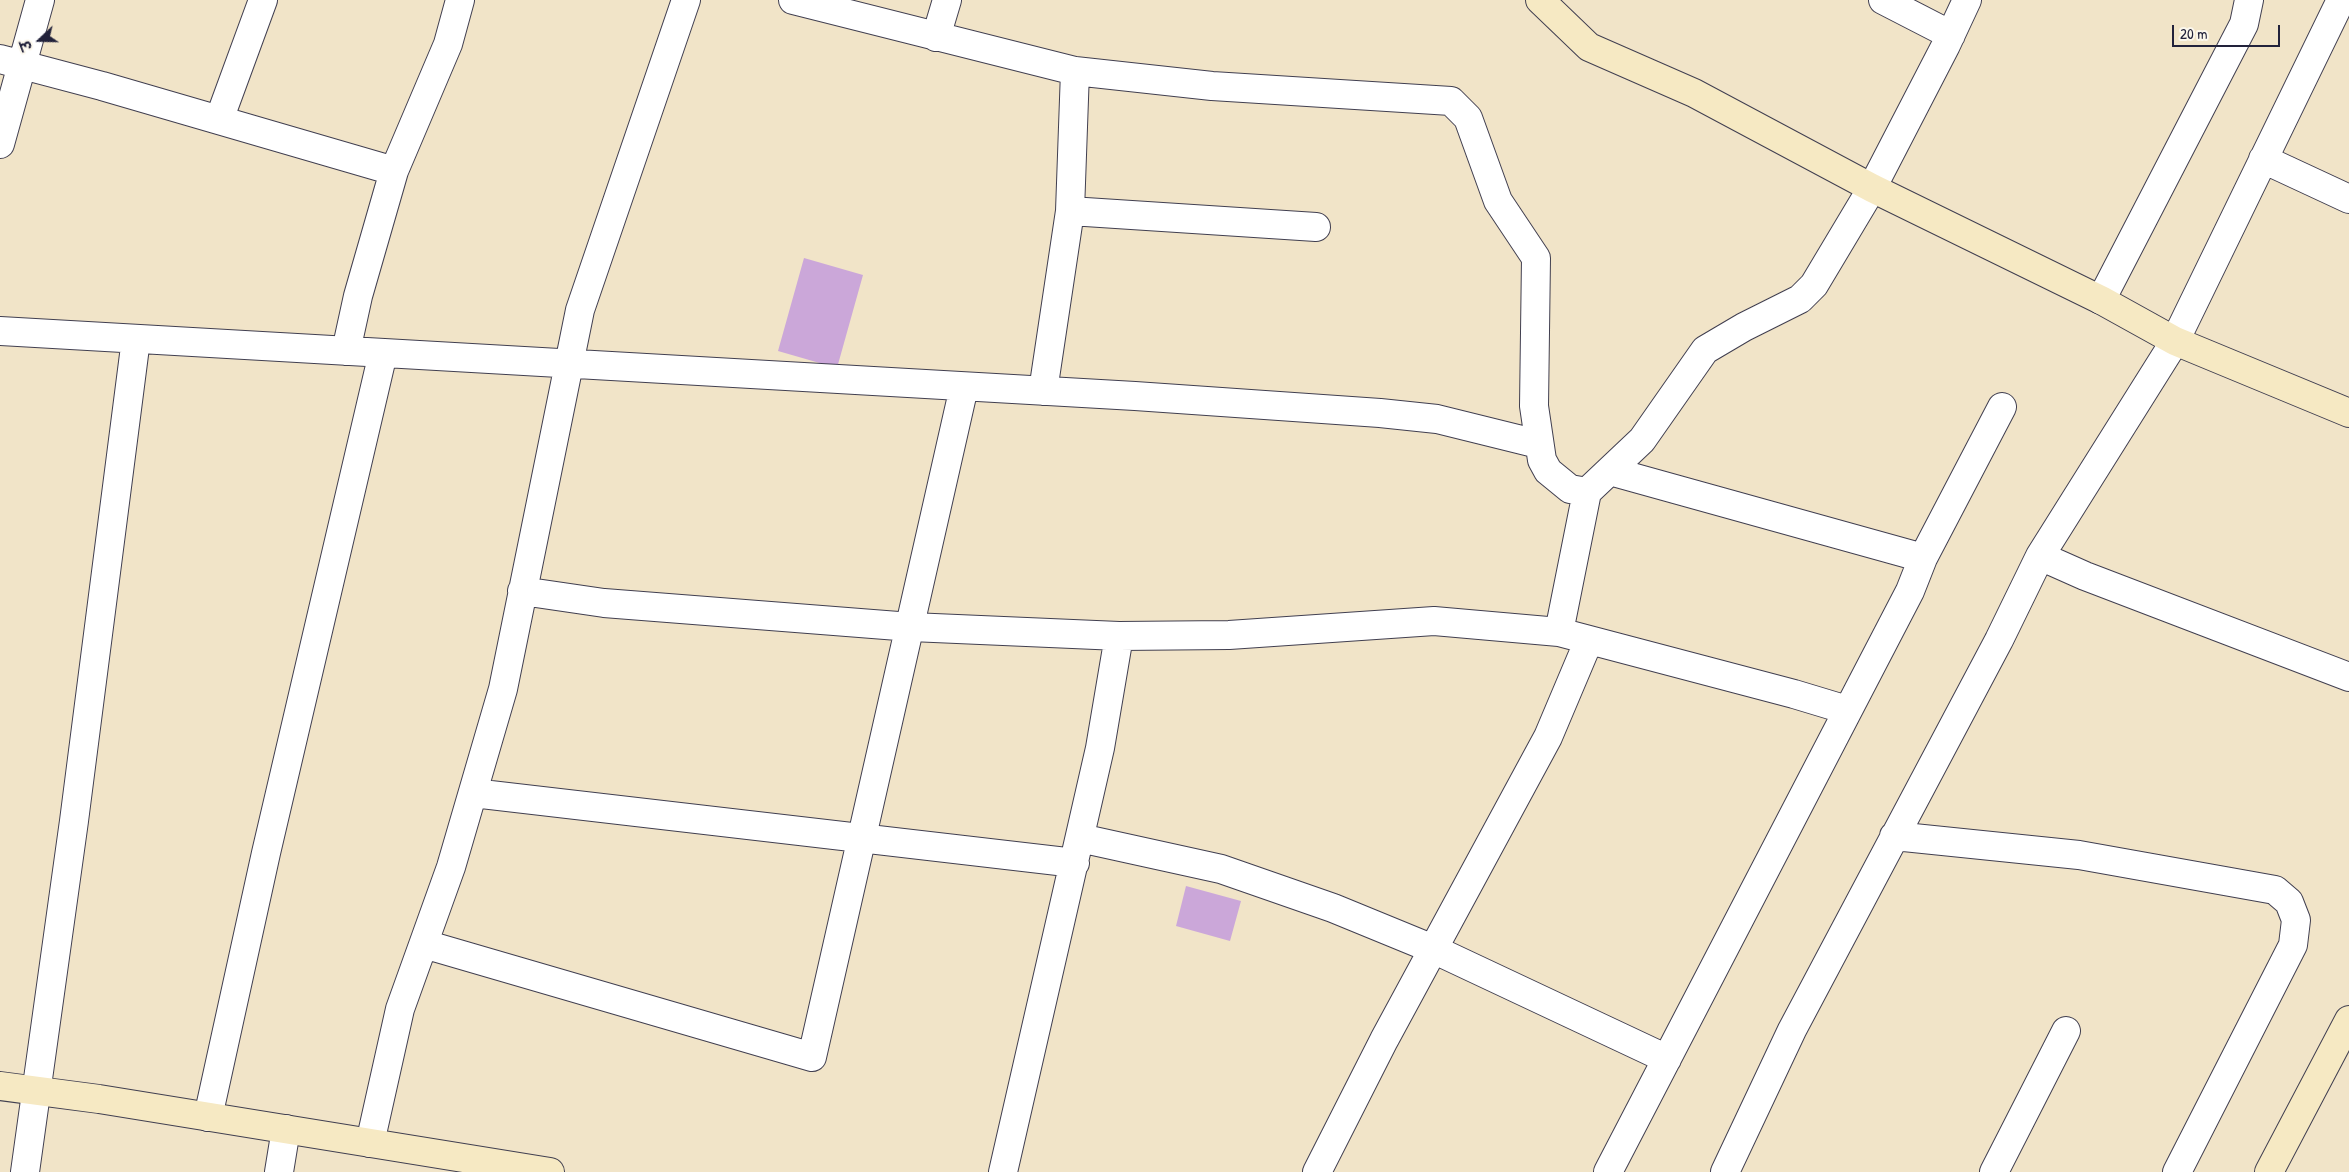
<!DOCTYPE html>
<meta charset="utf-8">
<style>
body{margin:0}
#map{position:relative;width:2349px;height:1172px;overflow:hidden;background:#f1e4c8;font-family:"Patrick Hand","Playpen Sans Deva",sans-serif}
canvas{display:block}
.north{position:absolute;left:15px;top:15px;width:50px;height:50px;-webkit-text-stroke:4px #fbf7ec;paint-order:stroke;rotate:249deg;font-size:14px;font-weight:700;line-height:20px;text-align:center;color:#22223b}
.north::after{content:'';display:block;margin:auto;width:18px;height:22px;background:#22223b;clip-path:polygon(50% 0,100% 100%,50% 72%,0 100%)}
.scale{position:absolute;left:2172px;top:25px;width:108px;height:22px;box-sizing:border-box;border:2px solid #22223b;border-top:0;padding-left:6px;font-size:15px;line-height:18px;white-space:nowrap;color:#22223b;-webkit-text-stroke:4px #fbf7ec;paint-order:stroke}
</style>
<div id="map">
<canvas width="2349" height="1172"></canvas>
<div class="north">उ</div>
<div class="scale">20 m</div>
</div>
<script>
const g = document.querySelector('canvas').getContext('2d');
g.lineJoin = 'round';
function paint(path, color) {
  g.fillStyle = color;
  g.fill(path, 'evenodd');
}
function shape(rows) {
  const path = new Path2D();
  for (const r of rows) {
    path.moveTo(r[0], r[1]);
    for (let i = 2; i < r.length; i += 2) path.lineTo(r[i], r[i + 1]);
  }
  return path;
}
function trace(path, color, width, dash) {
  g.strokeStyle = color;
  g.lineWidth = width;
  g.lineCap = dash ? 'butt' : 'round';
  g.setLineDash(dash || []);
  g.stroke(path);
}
const building = shape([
 [804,258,863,275,837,368,778,351],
 [1186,886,1241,901,1230,941,1176,926]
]);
const street = shape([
 [793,0,1075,71,1212,86,1451,101,1468,118,1498,201,1536,258,1534,406,1542,460,1548,471,1570,489,1587,492],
 [1883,0,1951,35],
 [936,37,947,0],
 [0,59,102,86,394,171],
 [219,120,263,0],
 [0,144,40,0],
 [2263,159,2349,199],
 [1070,211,1316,227],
 [2101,300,2244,24,2249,0],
 [0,331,1135,396,1380,413,1437,419,1538,444],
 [346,351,358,296,394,171,448,44,460,0],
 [1043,391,1070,211,1075,71],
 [2040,556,2085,576,2349,677],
 [1923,558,2002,407],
 [522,591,604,603,911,627,1119,636,1229,635,1434,621,1559,632,1794,694,1847,710],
 [1559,632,1587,492,1642,440,1705,350,1744,327,1800,299,1814,285,1872,188,1946,45,1967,0],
 [473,793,1075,863],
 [1894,836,2079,855,2275,890,2289,902,2296,920,2293,945,2177,1172],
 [1080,838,1221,869,1333,908,1433,949,1667,1059],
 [424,944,812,1057,964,387],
 [208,1117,266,853,383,353],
 [370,1143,400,1009,451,867,503,689,580,310,686,0],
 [25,1172,74,821,136,339],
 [279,1172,286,1129],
 [1003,1172,1100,748,1119,636],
 [1317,1172,1384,1040,1548,737,1589,640],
 [1608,1172,1910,591,1923,558,1610,471],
 [1725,1172,1792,1030,1999,640,2040,556,2175,341,2341,0],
 [1994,1172,2066,1031]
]);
const secondary = shape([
 [1540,0,1589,47,1694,93,1872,188,2101,300,2175,341,2349,413],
 [0,1086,99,1099,550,1172],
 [2269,1172,2349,1020]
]);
paint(building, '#cba7d9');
trace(street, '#413f50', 30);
trace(secondary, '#413f50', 30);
trace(street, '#fff', 28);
trace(secondary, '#f6e9c3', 28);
</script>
